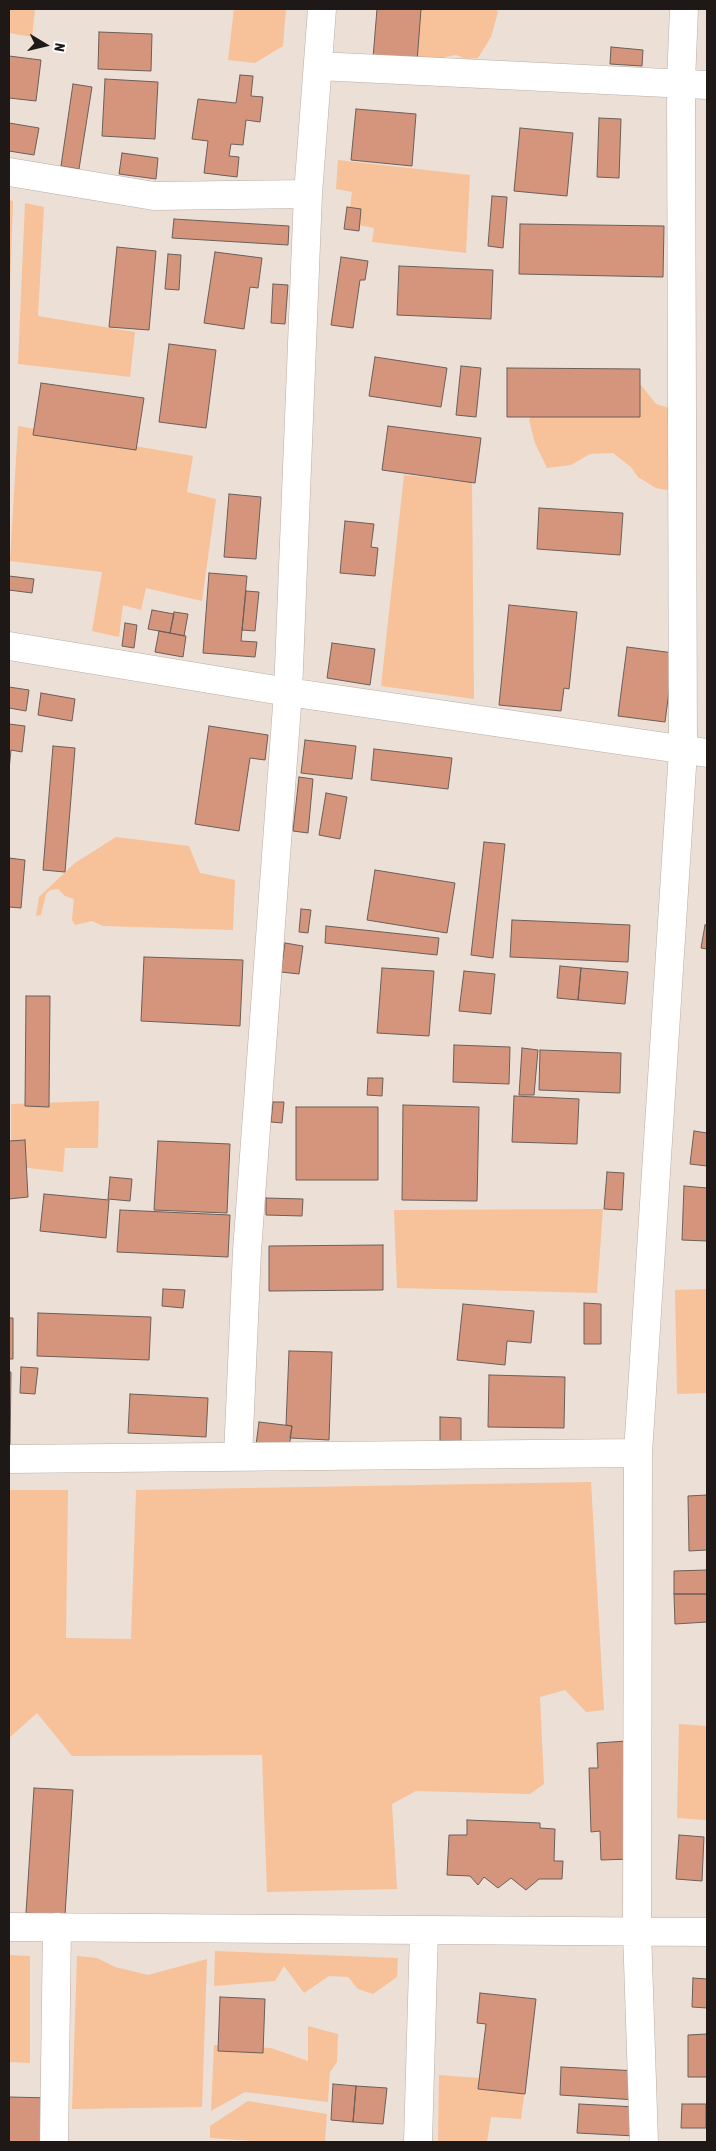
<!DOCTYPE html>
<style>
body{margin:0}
#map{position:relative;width:716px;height:2151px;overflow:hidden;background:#ecdfd6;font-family:"Asap Condensed",sans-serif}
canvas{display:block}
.frame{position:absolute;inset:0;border:10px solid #1e1916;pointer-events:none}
.north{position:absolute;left:20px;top:20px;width:50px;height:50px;-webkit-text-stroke:4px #fff;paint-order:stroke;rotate:99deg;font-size:14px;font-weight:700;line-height:20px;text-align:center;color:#1e1916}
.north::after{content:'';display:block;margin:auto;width:18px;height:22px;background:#1e1916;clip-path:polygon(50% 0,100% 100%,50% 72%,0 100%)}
</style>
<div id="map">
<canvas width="716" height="2151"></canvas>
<div class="frame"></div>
<div class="north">N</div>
</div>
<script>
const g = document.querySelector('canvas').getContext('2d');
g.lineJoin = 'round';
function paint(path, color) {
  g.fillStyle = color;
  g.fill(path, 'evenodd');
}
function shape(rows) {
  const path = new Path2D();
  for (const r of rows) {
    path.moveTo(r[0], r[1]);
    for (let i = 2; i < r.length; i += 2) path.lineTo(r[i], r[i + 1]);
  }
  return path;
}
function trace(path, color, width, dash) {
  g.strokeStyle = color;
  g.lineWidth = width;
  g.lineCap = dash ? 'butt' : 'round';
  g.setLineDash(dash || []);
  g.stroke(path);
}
const green = shape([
 [9,9,35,9,32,37,9,33],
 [234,9,286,9,283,46,255,63,228,60],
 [418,9,497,9,498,12,491,37,478,58,467,59,456,55,445,57,435,63,414,59],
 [338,160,470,175,466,253,372,242,374,228,348,223,352,192,336,189],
 [9,200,13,201,9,314],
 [25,203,44,207,38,316,135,332,130,377,18,364],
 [641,385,656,404,666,407,676,413,677,485,666,490,656,488,638,477,631,467,613,453,590,454,571,465,547,468,535,443,529,420,536,408],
 [18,426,193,456,187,492,216,499,202,601,146,588,141,610,123,605,119,637,92,631,102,572,10,561],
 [404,475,472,482,474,699,381,686],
 [116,837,189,846,200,873,235,880,233,930,103,926,92,921,75,925,72,920,74,899,65,896,58,889,50,890,46,894,41,915,36,916,39,897,75,863],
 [99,1101,98,1148,65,1148,63,1172,11,1166,11,1104],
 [603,1209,597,1293,397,1288,394,1210],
 [707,1289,707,1393,677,1394,675,1290],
 [591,1482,604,1710,586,1712,565,1690,540,1697,544,1784,530,1794,416,1791,392,1804,397,1889,267,1892,262,1755,72,1756,37,1713,9,1738,9,1490,68,1490,66,1638,131,1639,136,1490],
 [679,1724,707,1726,707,1820,677,1818],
 [215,1951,398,1958,397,1977,373,1994,358,1989,348,1977,329,1976,304,1993,284,1966,275,1981,214,1986],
 [9,1955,30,1956,30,2063,9,2062],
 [77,1956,97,1958,115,1967,148,1975,207,1959,202,2107,72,2109],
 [308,2026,338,2034,337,2062,330,2072,328,2102,245,2092,211,2111,214,2045,271,2048,308,2061],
 [528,2066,521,2119,491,2117,487,2142,438,2142,439,2075,506,2080],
 [248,2101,327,2114,325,2142,266,2142,210,2138,210,2126]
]);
const building = shape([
 [377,9,421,9,417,62,373,58,377,9],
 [99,32,152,34,151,71,98,69,99,32],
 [611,47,643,50,642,66,610,64,611,47],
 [9,56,41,60,36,101,9,98,9,56],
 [240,75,253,76,251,96,263,97,260,122,246,120,243,145,231,144,229,156,239,157,237,177,204,173,208,141,192,139,198,99,236,103,240,75],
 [105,79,158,82,155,139,102,136,105,79],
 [73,84,92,87,79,169,61,166,73,84],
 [356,109,416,114,412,166,351,160,356,109],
 [599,118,621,119,619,178,597,177,599,118],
 [9,123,39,128,34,155,9,151,9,123],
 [520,128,573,133,567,196,514,191,520,128],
 [122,153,158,158,156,179,119,174,122,153],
 [492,196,507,197,503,248,488,246,492,196],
 [347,207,361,209,359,231,344,229,347,207],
 [174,219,289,226,288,245,172,238,174,219],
 [520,224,664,226,663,277,519,274,520,224],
 [117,247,156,251,149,330,109,327,117,247],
 [215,252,262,258,258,288,250,287,244,329,204,323,215,252],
 [168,254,181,255,179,290,165,289,168,254],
 [341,257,368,261,365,280,360,280,353,328,331,325,341,257],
 [399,266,493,270,491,319,397,315,399,266],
 [273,284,288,285,285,324,271,323,273,284],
 [169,344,216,350,206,428,159,422,169,344],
 [375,357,447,368,441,407,369,396,375,357],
 [461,366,481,368,476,417,456,415,461,366],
 [507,368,640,369,640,417,507,417,507,368],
 [41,383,144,398,136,450,33,435,41,383],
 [388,426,481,438,475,483,382,470,388,426],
 [229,494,261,497,256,559,224,557,229,494],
 [539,508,623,513,620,555,537,549,539,508],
 [345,521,374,524,371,547,378,548,375,576,340,573,345,521],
 [209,573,247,576,241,641,257,642,255,657,203,653,209,573],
 [9,576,34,579,32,593,9,590,9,576],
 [246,591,259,592,255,631,242,630,246,591],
 [509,605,577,612,569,689,564,688,561,711,499,705,509,605],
 [152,610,174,614,170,633,148,629,152,610],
 [174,612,188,614,184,636,170,633,174,612],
 [125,623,137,625,134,648,122,646,125,623],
 [159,631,186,636,183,657,155,652,159,631],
 [332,643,375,649,370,685,327,678,332,643],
 [627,647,674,653,665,722,618,716,627,647],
 [9,687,29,690,26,711,9,708,9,687],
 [41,693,75,699,72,721,38,715,41,693],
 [9,724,25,726,22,752,11,750,9,770,9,724],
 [209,726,268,735,265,760,250,758,239,831,195,824,209,726],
 [305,740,356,746,352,779,301,773,305,740],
 [53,746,75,748,65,872,43,870,53,746],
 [374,749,452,758,448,789,371,780,374,749],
 [299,777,313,779,308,833,293,831,299,777],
 [326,793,347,797,340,839,319,835,326,793],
 [484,842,505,844,493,958,471,955,484,842],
 [9,858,25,860,21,908,9,907,9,858],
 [375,870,455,883,447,933,367,920,375,870],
 [301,909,311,910,308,933,299,932,301,909],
 [512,920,630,925,628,962,510,957,512,920],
 [705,925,707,925,707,949,701,948,705,925],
 [326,926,439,938,437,955,325,943,326,926],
 [285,943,303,946,299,974,281,972,285,943],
 [144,957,243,960,240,1026,141,1021,144,957],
 [560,966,581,968,578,1000,557,998,560,966],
 [382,968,434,971,429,1036,377,1033,382,968],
 [581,968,628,972,625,1004,578,1000,581,968],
 [464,971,495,974,491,1014,459,1011,464,971],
 [26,996,50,996,49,1107,25,1106,26,996],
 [454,1045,510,1047,509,1084,453,1082,454,1045],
 [522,1048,538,1050,534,1095,519,1095,522,1048],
 [540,1050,621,1053,620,1093,539,1090,540,1050],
 [368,1078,383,1078,382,1096,367,1095,368,1078],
 [514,1096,579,1099,577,1144,512,1142,514,1096],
 [273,1102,284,1102,282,1123,271,1122,273,1102],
 [403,1105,479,1107,477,1201,402,1200,403,1105],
 [296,1107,378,1107,378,1180,296,1180,296,1107],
 [694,1131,707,1133,707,1166,690,1164,694,1131],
 [25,1140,28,1197,9,1199,9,1141,25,1140],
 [158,1141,230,1144,227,1213,154,1210,158,1141],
 [607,1172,624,1173,622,1210,604,1209,607,1172],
 [110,1177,132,1179,130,1201,108,1199,110,1177],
 [684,1186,707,1188,707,1241,682,1240,684,1186],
 [44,1194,109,1200,106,1238,40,1231,44,1194],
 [266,1198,303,1199,302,1216,266,1215,266,1198],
 [120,1210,230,1215,228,1257,117,1252,120,1210],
 [383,1245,383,1290,269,1291,269,1246,383,1245],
 [163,1289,185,1290,183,1308,162,1306,163,1289],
 [584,1303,601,1304,601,1344,584,1344,584,1303],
 [463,1304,534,1311,531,1343,507,1341,505,1365,457,1360,463,1304],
 [38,1313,151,1317,149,1360,37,1356,38,1313],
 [9,1318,13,1318,13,1359,9,1359,9,1318],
 [289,1351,332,1352,329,1440,290,1438,292,1426,286,1425,289,1351],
 [21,1367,38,1368,35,1394,20,1393,21,1367],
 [9,1372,11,1372,10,1450,9,1450,9,1372],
 [489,1375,565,1377,564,1428,488,1427,489,1375],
 [130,1394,208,1398,206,1437,128,1433,130,1394],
 [440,1417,461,1418,461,1441,440,1441,440,1417],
 [259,1422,292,1426,289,1449,256,1445,259,1422],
 [707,1495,707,1550,689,1551,688,1496,707,1495],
 [707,1570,707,1594,674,1594,674,1571,707,1570],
 [674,1594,707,1594,707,1622,675,1624,674,1594],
 [627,1741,631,1859,601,1860,600,1831,591,1832,589,1768,598,1768,597,1743,627,1741],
 [34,1788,73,1790,65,1915,26,1913,34,1788],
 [467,1820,540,1823,540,1828,555,1829,554,1861,563,1861,562,1879,539,1879,526,1890,511,1878,498,1888,484,1877,478,1885,470,1876,447,1875,449,1835,467,1835,467,1820],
 [679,1835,704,1837,702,1881,676,1879,679,1835],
 [693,1978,707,1979,707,2008,692,2007,693,1978],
 [480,1993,536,1999,525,2094,478,2089,486,2024,477,2023,480,1993],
 [220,1997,265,1999,263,2053,218,2051,220,1997],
 [707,2034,707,2077,688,2077,688,2035,707,2034],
 [561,2067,638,2071,636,2100,560,2095,561,2067],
 [333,2084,356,2086,353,2122,331,2120,333,2084],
 [356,2086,387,2088,383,2124,353,2122,356,2086],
 [9,2097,52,2098,50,2142,9,2142,9,2097],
 [579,2104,636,2107,635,2136,577,2133,579,2104],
 [682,2104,706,2104,706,2128,681,2128,682,2104]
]);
const minor = shape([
 [318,66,707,85],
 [9,172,154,196,308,194],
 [9,646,288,692,707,753],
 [238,1456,247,1251,288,692,308,194,322,9],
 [9,1459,638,1453],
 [9,1927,707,1932],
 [54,2142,57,1927],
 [418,2142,424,1931],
 [644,2142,637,1931,638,1453,683,751,681,82,684,9]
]);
paint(green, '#f7c199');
paint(building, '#d5957c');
trace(building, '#6b5e59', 1);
trace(minor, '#b9ada4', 29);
trace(minor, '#fff', 28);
</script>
